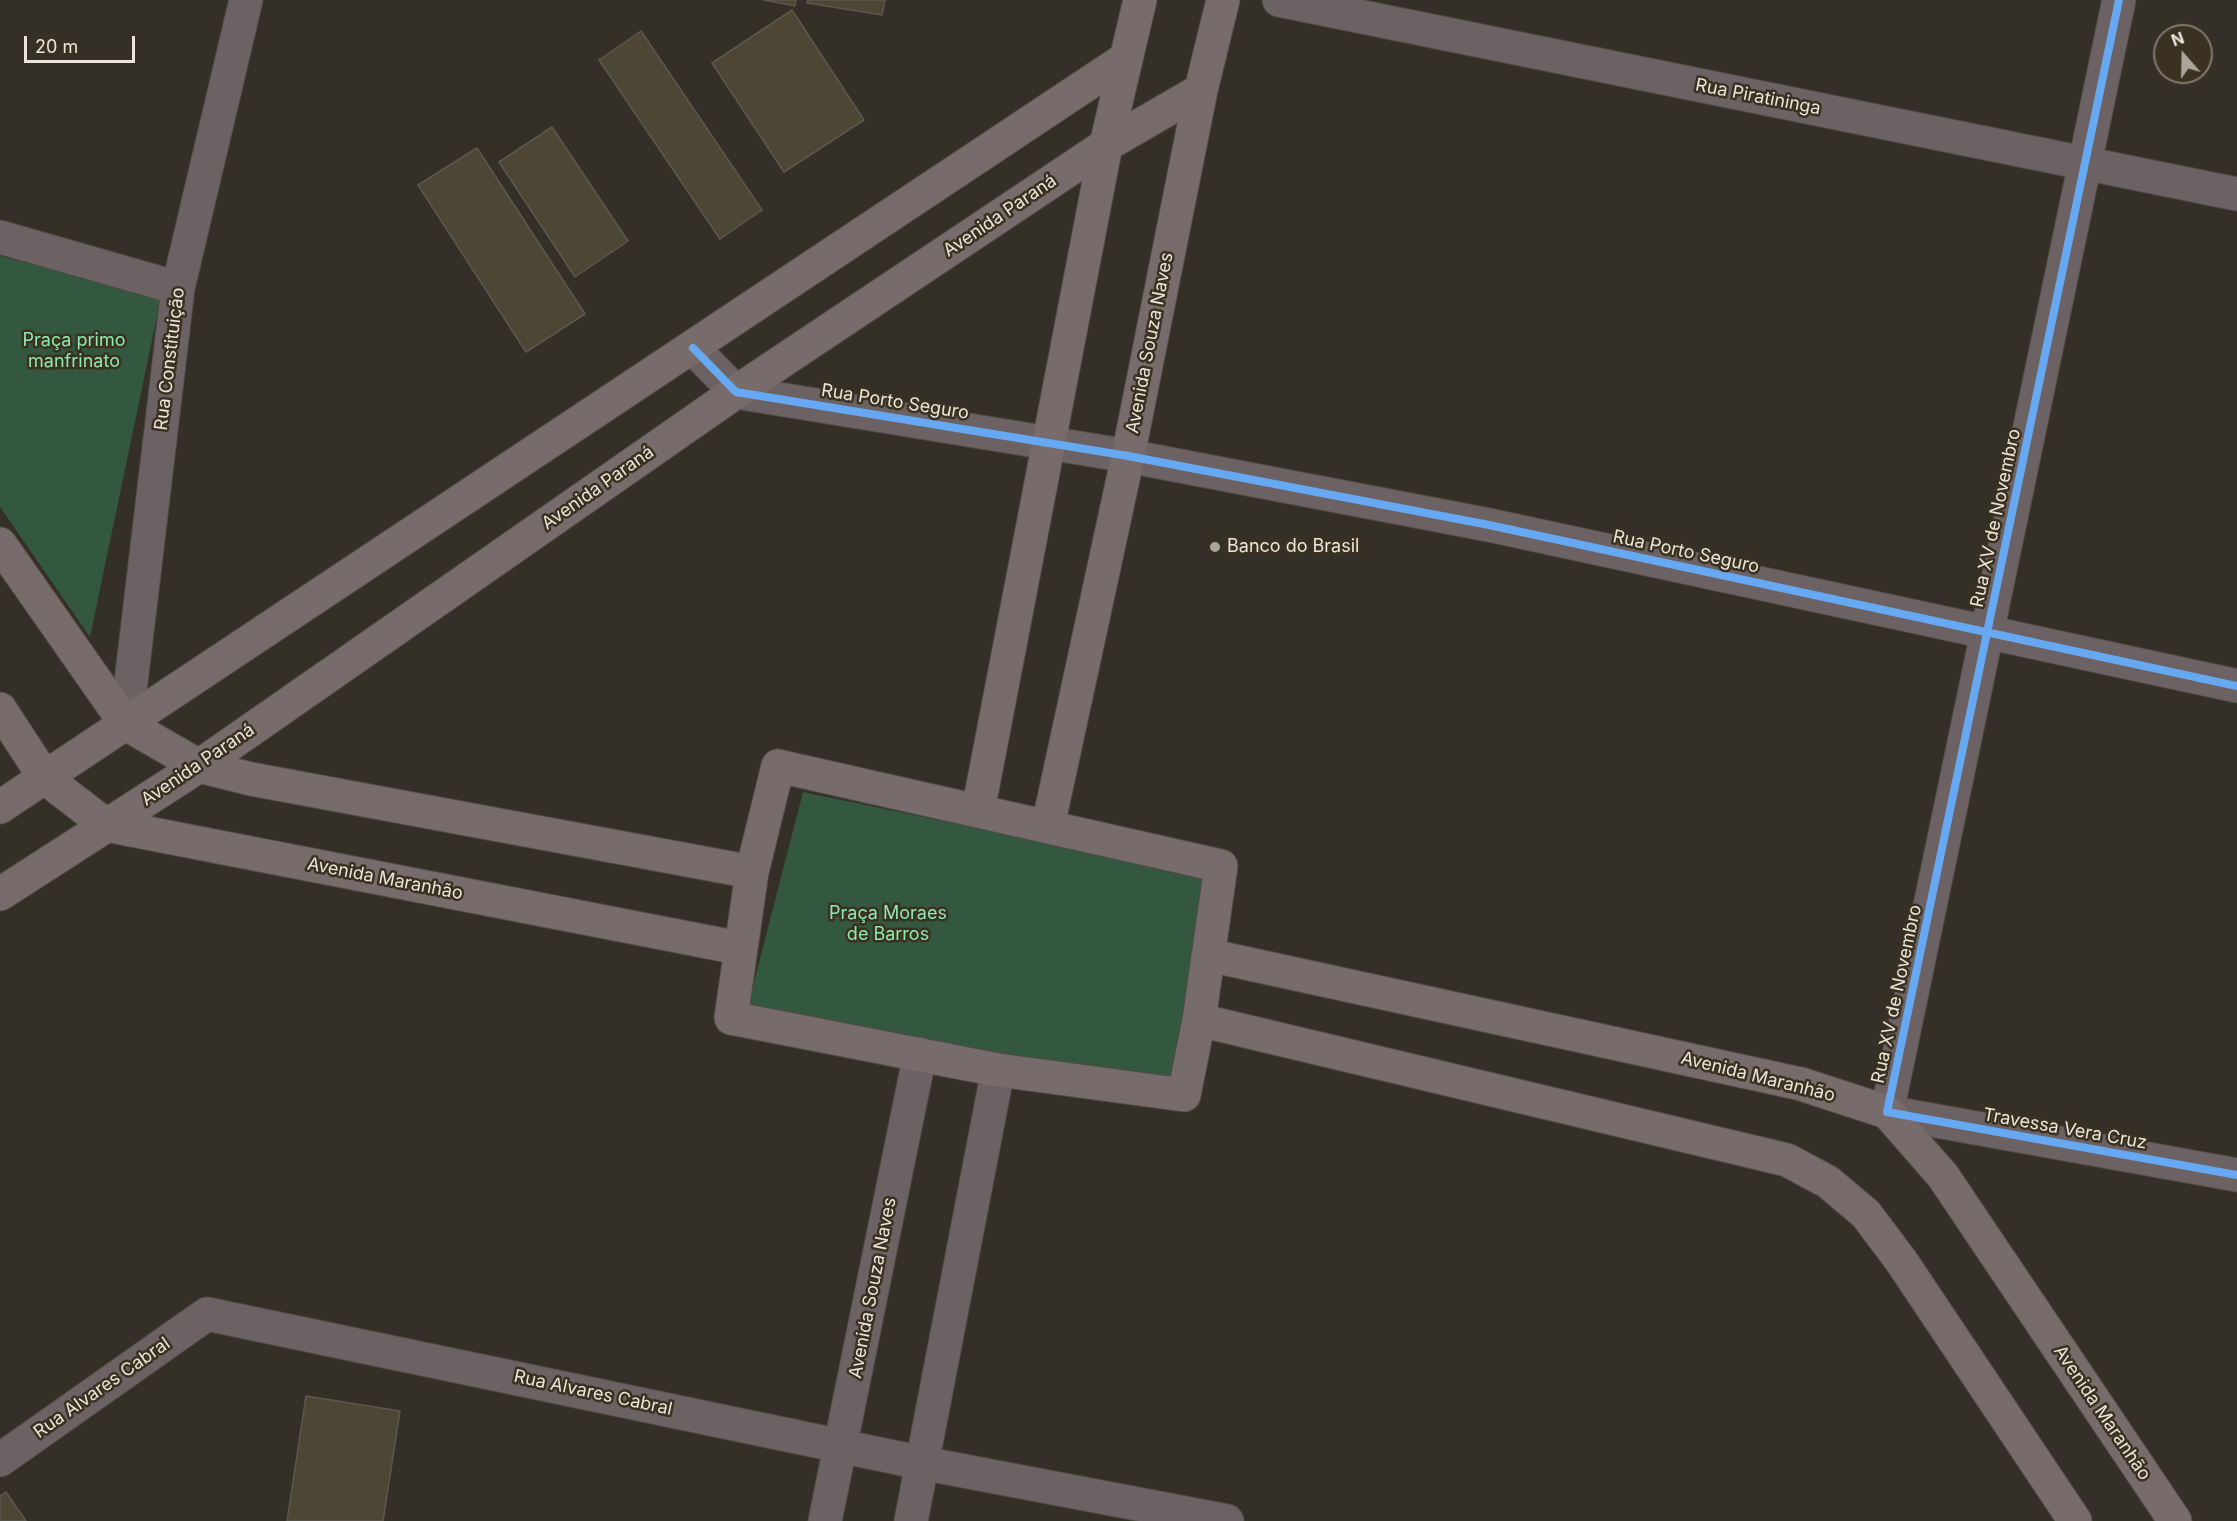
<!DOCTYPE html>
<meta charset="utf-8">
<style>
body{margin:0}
#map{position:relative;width:2237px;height:1521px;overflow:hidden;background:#343027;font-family:Inter,sans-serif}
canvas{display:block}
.north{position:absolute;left:2153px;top:24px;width:60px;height:60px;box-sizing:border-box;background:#3a3121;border:2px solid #80796b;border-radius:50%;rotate:340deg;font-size:16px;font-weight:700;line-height:24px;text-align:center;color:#eae4da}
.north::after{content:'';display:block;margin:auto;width:21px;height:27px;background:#aaa59b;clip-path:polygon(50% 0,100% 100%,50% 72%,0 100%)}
.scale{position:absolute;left:24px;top:36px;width:111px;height:27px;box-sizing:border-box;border:3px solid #eae4da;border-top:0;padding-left:8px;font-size:18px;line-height:21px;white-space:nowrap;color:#eae4da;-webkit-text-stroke:4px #3a3121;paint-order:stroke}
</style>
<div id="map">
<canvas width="2237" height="1521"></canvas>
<div class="north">N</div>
<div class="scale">20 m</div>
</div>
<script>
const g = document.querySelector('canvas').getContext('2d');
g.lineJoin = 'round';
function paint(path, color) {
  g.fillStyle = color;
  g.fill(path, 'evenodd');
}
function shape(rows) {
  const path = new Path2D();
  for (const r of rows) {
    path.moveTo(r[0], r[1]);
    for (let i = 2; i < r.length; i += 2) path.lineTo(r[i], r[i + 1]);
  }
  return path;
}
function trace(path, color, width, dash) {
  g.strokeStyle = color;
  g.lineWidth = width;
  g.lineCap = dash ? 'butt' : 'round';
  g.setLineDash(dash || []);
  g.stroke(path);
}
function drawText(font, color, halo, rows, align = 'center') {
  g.font = font + ' Inter,sans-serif';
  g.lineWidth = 5;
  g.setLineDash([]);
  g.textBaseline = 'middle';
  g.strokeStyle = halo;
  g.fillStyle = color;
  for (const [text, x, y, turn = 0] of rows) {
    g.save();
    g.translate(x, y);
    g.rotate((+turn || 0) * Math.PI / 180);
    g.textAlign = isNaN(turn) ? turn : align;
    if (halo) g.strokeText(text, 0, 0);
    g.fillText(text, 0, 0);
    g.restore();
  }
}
const green = shape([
 [0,256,161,297,90,637,0,507],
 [803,792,1204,875,1176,1089,746,1013]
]);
const building = shape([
 [764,0,796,0,795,6,764,0],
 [808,0,885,0,882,15,807,3,808,0],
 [792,10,864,120,784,172,712,63,792,10],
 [641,31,762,210,720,239,599,60,641,31],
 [552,127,628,241,575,277,499,162,552,127],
 [477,148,585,314,526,352,418,185,477,148],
 [306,1396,400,1411,383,1521,287,1521,306,1396],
 [6,1492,26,1521,0,1521,0,1496,6,1492]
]);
const minor = shape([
 [1279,0,2237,194],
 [2119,0,1887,1112,2237,1175],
 [0,237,178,288],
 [693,348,736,392,1128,456,1489,525,2237,686],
 [126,724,178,288,246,0],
 [0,1460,207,1314,922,1463,1227,1521],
 [825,1521,920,1054],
 [911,1521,998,1070]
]);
const major = shape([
 [0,544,126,724,199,766,251,779,752,872],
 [0,709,45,778,106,825,739,948],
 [778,766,1221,866,1199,1020,1184,1095,998,1070,731,1018,752,872,778,766],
 [0,807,1125,59],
 [978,811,1106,145,1140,0],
 [1048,826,1128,456,1201,90,1223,0],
 [0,894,199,766,736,392,1106,145,1201,90],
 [1208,955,1801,1084,1887,1112,1943,1176,2175,1521],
 [1199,1020,1787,1160,1828,1182,1866,1214,1902,1262,2075,1521]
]);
const cycleway = shape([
 [2119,0,1887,1112,2237,1175],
 [693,348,736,392,1128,456,1489,525,2237,686]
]);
const markers = [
 [1215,547,6,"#aaa59b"]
];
const streetNames = [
 ["Rua Piratininga",1758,97,11],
 ["Avenida Paraná",1000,216,-34],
 ["Avenida Souza Naves",1150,343,-79],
 ["Rua Constituição",170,359,-83],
 ["Rua Porto Seguro",895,402,9],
 ["Avenida Paraná",598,488,-35],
 ["Rua XV de Novembro",1996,518,-78],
 ["Rua Porto Seguro",1686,552,12],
 ["Avenida Paraná",198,765,-34],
 ["Avenida Maranhão",385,879,11],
 ["Rua XV de Novembro",1897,994,-78],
 ["Avenida Maranhão",1758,1077,14],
 ["Travessa Vera Cruz",2065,1129,10],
 ["Avenida Souza Naves",873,1288,-79],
 ["Rua Alvares Cabral",102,1388,-35],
 ["Rua Alvares Cabral",593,1393,12],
 ["Avenida Maranhão",2102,1413,56]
];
const parkNames = [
 ["Praça primo",74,341],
 ["manfrinato",74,362],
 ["Praça Moraes",888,914],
 ["de Barros",888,935]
];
const poiNames = [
 ["Banco do Brasil",1227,547]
];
paint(green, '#34573f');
paint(building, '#4e4634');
trace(building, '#5c5850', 1.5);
trace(minor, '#504c44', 35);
trace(major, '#504c44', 35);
trace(minor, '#6d6263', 33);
trace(major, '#776c6b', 33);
trace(cycleway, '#66a8f1', 8);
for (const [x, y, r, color] of markers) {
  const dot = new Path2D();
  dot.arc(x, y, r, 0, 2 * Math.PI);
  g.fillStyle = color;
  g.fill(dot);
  trace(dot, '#3a3121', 2);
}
drawText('18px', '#eae4da', '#3a3121', streetNames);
drawText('18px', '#8aeaad', '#3a3121', parkNames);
drawText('18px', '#eae4da', '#3a3121', poiNames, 'left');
</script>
